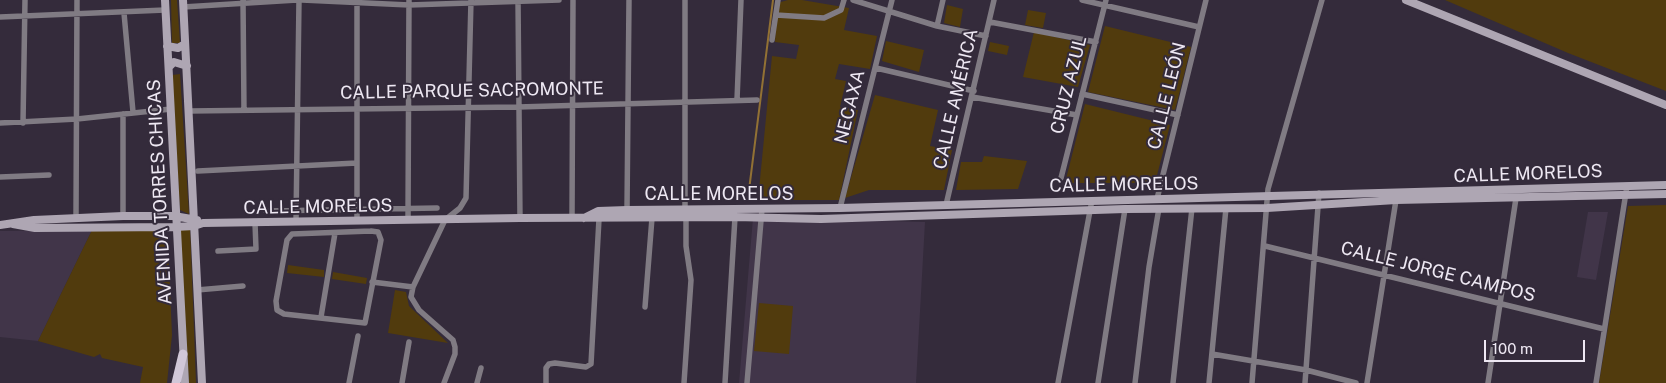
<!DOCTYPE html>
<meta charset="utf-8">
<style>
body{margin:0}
#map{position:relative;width:1666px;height:383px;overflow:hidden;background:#342b3b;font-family:"Public Sans",sans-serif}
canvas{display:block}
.scale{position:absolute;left:1484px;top:340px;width:101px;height:22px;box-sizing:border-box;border:2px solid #eee8f3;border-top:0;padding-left:6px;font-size:15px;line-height:18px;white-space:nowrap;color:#eee8f3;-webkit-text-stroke:4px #342b3b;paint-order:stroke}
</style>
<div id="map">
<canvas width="1666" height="383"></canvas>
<div class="scale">100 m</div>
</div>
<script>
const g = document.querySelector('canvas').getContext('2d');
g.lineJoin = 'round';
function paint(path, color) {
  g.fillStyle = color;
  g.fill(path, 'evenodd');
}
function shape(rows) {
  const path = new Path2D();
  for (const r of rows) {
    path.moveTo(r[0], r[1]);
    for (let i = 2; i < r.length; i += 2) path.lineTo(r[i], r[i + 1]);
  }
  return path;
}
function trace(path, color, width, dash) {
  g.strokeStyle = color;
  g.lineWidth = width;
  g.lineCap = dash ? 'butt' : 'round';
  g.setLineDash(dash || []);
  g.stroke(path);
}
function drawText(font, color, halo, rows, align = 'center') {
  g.font = font + ' "Public Sans",sans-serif';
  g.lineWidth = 4;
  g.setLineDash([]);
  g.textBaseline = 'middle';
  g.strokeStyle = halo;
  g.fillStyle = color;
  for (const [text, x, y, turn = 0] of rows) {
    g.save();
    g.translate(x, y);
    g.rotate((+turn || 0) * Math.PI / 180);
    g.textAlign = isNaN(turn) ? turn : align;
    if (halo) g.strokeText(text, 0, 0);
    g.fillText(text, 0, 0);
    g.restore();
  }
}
const built = shape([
 [1588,212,1608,212,1596,280,1577,277],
 [753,218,925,222,916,383,739,383],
 [92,230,38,341,0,337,0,231]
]);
const green = shape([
 [171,0,177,0,180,43,172,43],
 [788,0,802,0,849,8,844,30,877,36,870,69,839,64,835,79,846,81,840,107,858,110,839,200,758,200,772,56,796,59,799,45,775,42,777,3],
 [1445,0,1666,0,1666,91,1568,53],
 [947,5,963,9,960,27,944,23],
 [1028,10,1046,13,1043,28,1025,25],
 [1105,26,1191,47,1175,110,1088,92],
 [1034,32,1090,45,1078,87,1023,77],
 [886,41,924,50,919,72,882,61],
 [990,42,1009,46,1007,55,988,51],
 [180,74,189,214,180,210,172,75],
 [875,95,938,110,930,146,952,150,944,190,869,190,845,198],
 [1085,104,1170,125,1155,183,1065,183],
 [984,156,1027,161,1018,189,956,190,961,162,982,162],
 [1666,205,1666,383,1599,383,1628,206],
 [190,226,196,383,189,383,179,229],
 [92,230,164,230,166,232,165,240,169,266,172,335,167,383,140,383,143,367,102,358,100,354,94,357,38,341],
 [288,265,324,270,324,277,287,273],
 [333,272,367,278,366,284,332,279],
 [395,290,406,292,409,306,448,343,388,333],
 [759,303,793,306,789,354,754,351]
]);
const stream = shape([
 [748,198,773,0]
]);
const minor = shape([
 [243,0,244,110],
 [302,0,409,5,559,0],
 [518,0,520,218],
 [685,0,685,209],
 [853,0,937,26,986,36],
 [1082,0,1199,27],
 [183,7,297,0],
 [124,13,133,112],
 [776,15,824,18,841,10,844,0],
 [0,17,165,10],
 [990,22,1096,42],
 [937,26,943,0],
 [772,40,778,0],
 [876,68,974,91],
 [1082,94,1178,115],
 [972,97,1077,115],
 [737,100,741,0],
 [189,111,518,107,757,100],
 [123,114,123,216],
 [0,123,77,119,171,109],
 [23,123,25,0],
 [198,171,357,163],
 [0,177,49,175],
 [1061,178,1106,0],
 [1157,199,1206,0],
 [946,205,994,0],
 [840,208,892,0],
 [627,210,629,0],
 [266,211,437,208],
 [76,217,77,0],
 [572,218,573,0],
 [408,220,409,0],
 [357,221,357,0],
 [296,222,299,0],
 [371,231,378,232,381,240,365,323,284,314,277,310,276,301,287,240,292,234,371,231],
 [1265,246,1604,329],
 [218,251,256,249,255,223],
 [372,282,413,287],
 [197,290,243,286],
 [645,307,652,218],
 [321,317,335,233],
 [1212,354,1306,370,1356,383],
 [349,383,358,336],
 [402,383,409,342],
 [444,383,455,354,455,347,453,340,419,310,411,297,413,287,445,220,460,208,466,198,471,0],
 [477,383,481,368],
 [546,383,546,368,549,364,555,363,586,367,591,364,599,219],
 [684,383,691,280,686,246,686,218],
 [725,383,735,217],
 [747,383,762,209],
 [1058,383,1092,200],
 [1098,383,1125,209],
 [1135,383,1149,267,1159,208],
 [1173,383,1192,208],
 [1209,383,1226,208],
 [1252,383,1268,189,1322,0],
 [1305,383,1319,193],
 [1367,383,1396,200],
 [1488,383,1516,198],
 [1596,383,1627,186]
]);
const secondary = shape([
 [165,0,185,383],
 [183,0,202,383],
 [1406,0,1666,105],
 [167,46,178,48,185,44],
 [169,67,174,62,187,66],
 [584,218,598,211,627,210,840,208,1666,185],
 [13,224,35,228,175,227,194,226,203,223,520,218,735,217,821,219,1125,209,1267,208,1396,200,1666,194],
 [0,225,34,220,123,216,174,216,197,220]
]);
const primary = shape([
 [176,383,183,354]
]);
const streetNames = [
 ["CRUZ AZUL",1069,85,-76],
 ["CALLE PARQUE SACROMONTE",472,91,-1],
 ["CALLE LEÓN",1167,96,-76],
 ["CALLE AMÉRICA",956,99,-77],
 ["NECAXA",850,107,-76],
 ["CALLE MORELOS",1528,174,-2],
 ["CALLE MORELOS",1124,185,-1],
 ["AVENIDA TORRES CHICAS",160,192,-93],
 ["CALLE MORELOS",719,194],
 ["CALLE MORELOS",318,207,-1],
 ["CALLE JORGE CAMPOS",1438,272,14]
];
paint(built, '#413549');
paint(green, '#513b0d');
trace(stream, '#927134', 2);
trace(minor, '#807b83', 5.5);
trace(secondary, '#aea6b3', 8);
trace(primary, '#d1c7d8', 9);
drawText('18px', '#eee8f3', '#342b3b', streetNames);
</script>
